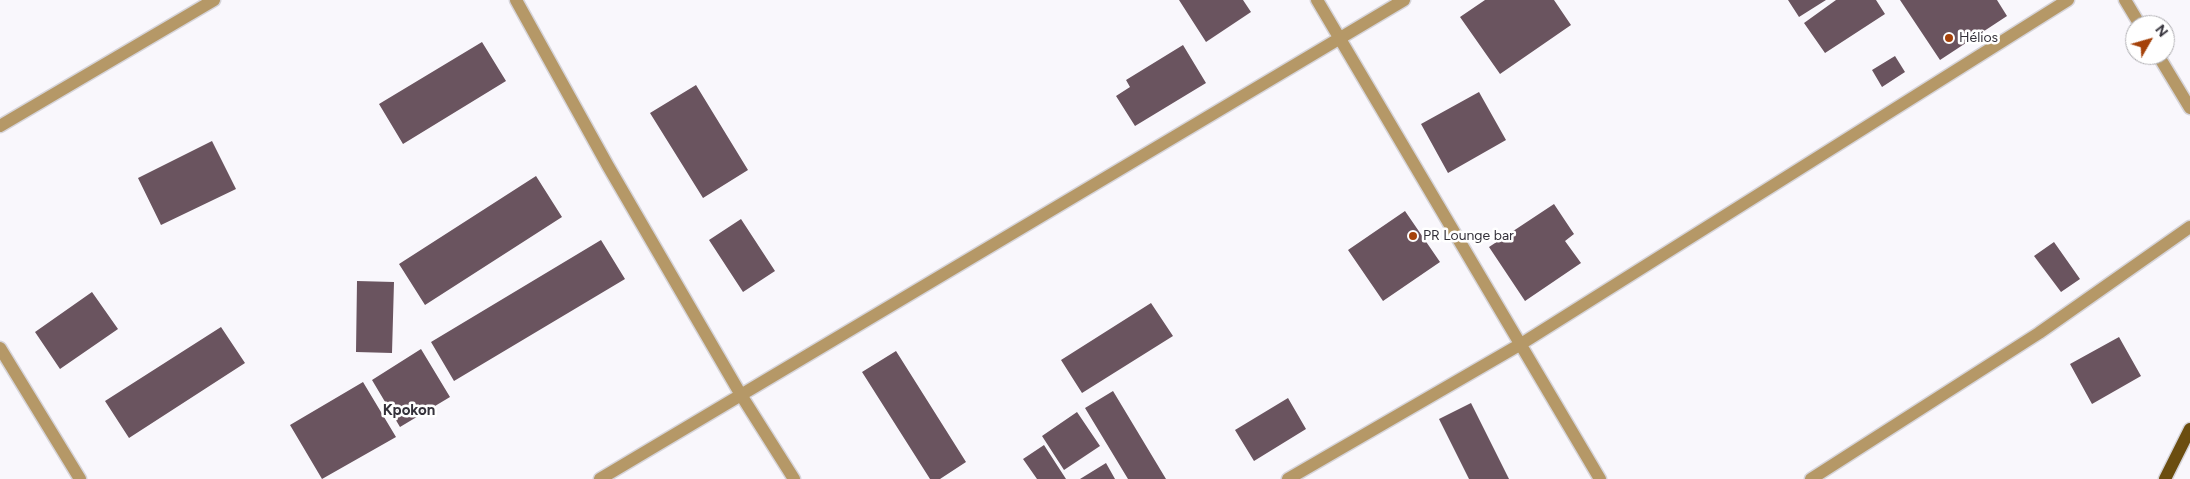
<!DOCTYPE html>
<meta charset="utf-8">
<style>
body{margin:0}
#map{position:relative;width:2190px;height:479px;overflow:hidden;background:#f9f7fc;font-family:Figtree,sans-serif}
canvas{display:block}
.north{position:absolute;left:2125px;top:15px;width:50px;height:50px;box-sizing:border-box;background:#fff;border:1px solid #aeadb1;border-radius:50%;rotate:52deg;font-size:14px;font-weight:700;line-height:20px;text-align:center;color:#35323b}
.north::after{content:'';display:block;margin:auto;width:18px;height:22px;background:#a5420a;clip-path:polygon(50% 0,100% 100%,50% 72%,0 100%)}
</style>
<div id="map">
<canvas width="2190" height="479"></canvas>
<div class="north">N</div>
</div>
<script>
const g = document.querySelector('canvas').getContext('2d');
g.lineJoin = 'round';
function paint(path, color) {
  g.fillStyle = color;
  g.fill(path, 'evenodd');
}
function shape(rows) {
  const path = new Path2D();
  for (const r of rows) {
    path.moveTo(r[0], r[1]);
    for (let i = 2; i < r.length; i += 2) path.lineTo(r[i], r[i + 1]);
  }
  return path;
}
function trace(path, color, width, dash) {
  g.strokeStyle = color;
  g.lineWidth = width;
  g.lineCap = dash ? 'butt' : 'round';
  g.setLineDash(dash || []);
  g.stroke(path);
}
function drawText(font, color, halo, rows, align = 'center') {
  g.font = font + ' Figtree,sans-serif';
  g.lineWidth = 5;
  g.setLineDash([]);
  g.textBaseline = 'middle';
  g.strokeStyle = halo;
  g.fillStyle = color;
  for (const [text, x, y, turn = 0] of rows) {
    g.save();
    g.translate(x, y);
    g.rotate((+turn || 0) * Math.PI / 180);
    g.textAlign = isNaN(turn) ? turn : align;
    if (halo) g.strokeText(text, 0, 0);
    g.fillText(text, 0, 0);
    g.restore();
  }
}
const building = shape([
 [1179,0,1243,0,1251,12,1206,42],
 [1485,0,1554,0,1571,25,1500,74,1460,17],
 [1788,0,1826,0,1799,17],
 [1836,0,1876,0,1885,14,1825,53,1804,23],
 [1900,0,1997,0,2007,16,1940,60],
 [482,42,506,81,403,144,379,104],
 [1183,45,1206,83,1135,126,1116,96,1130,87,1126,80],
 [1895,56,1905,72,1882,87,1872,70],
 [696,85,748,170,703,198,650,113],
 [1479,92,1506,140,1448,173,1421,124],
 [212,141,236,189,161,225,138,178],
 [536,176,562,217,425,305,399,264],
 [1554,204,1574,234,1565,241,1581,263,1525,301,1489,247],
 [1405,211,1440,262,1383,301,1348,250],
 [741,219,775,271,743,292,709,240],
 [601,240,625,279,454,381,431,342],
 [2054,242,2080,279,2061,292,2034,256],
 [357,281,394,282,392,353,356,352],
 [92,292,118,329,60,369,35,332],
 [1151,303,1173,336,1082,393,1061,360],
 [221,327,245,363,129,438,105,401],
 [2119,337,2141,376,2092,404,2070,364],
 [421,349,450,397,400,427,372,380],
 [896,351,966,462,940,479,930,479,862,372],
 [363,382,396,437,322,479,290,425],
 [1113,391,1166,479,1128,479,1085,408],
 [1288,398,1306,429,1254,461,1235,430],
 [1471,403,1509,479,1469,479,1439,419],
 [1077,412,1100,446,1064,470,1042,436],
 [1044,445,1066,479,1037,479,1023,459],
 [1106,463,1115,479,1080,479]
]);
const minor = shape([
 [516,0,608,166,741,395,794,479],
 [1317,0,1600,479],
 [2125,0,2140,25],
 [2158,55,2190,108],
 [0,126,214,0],
 [0,348,80,479],
 [600,479,1404,0],
 [1288,479,1521,344,2068,0],
 [1811,479,2039,333,2190,227]
]);
const major = shape([
 [2165,479,2190,429]
]);
const markers = [
 [1949,38,5,"#a5420a"],
 [1413,236,5,"#a5420a"]
];
const poiNames = [
 ["Hélios",1959,38],
 ["PR Lounge bar",1423,236]
];
const neighbourhoodNames = [
 ["Kpokon",409,411]
];
paint(building, '#6a545f');
trace(minor, '#d6d4d9', 15);
trace(major, '#d6d4d9', 15);
trace(minor, '#b59867', 12);
trace(major, '#6b4d0f', 12);
for (const [x, y, r, color] of markers) {
  const dot = new Path2D();
  dot.arc(x, y, r, 0, 2 * Math.PI);
  g.fillStyle = color;
  g.fill(dot);
  trace(dot, '#fff', 2);
}
drawText('14px', '#35323b', '#fff', poiNames, 'left');
drawText('bold 15px', '#35323b', '#fff', neighbourhoodNames);
</script>
